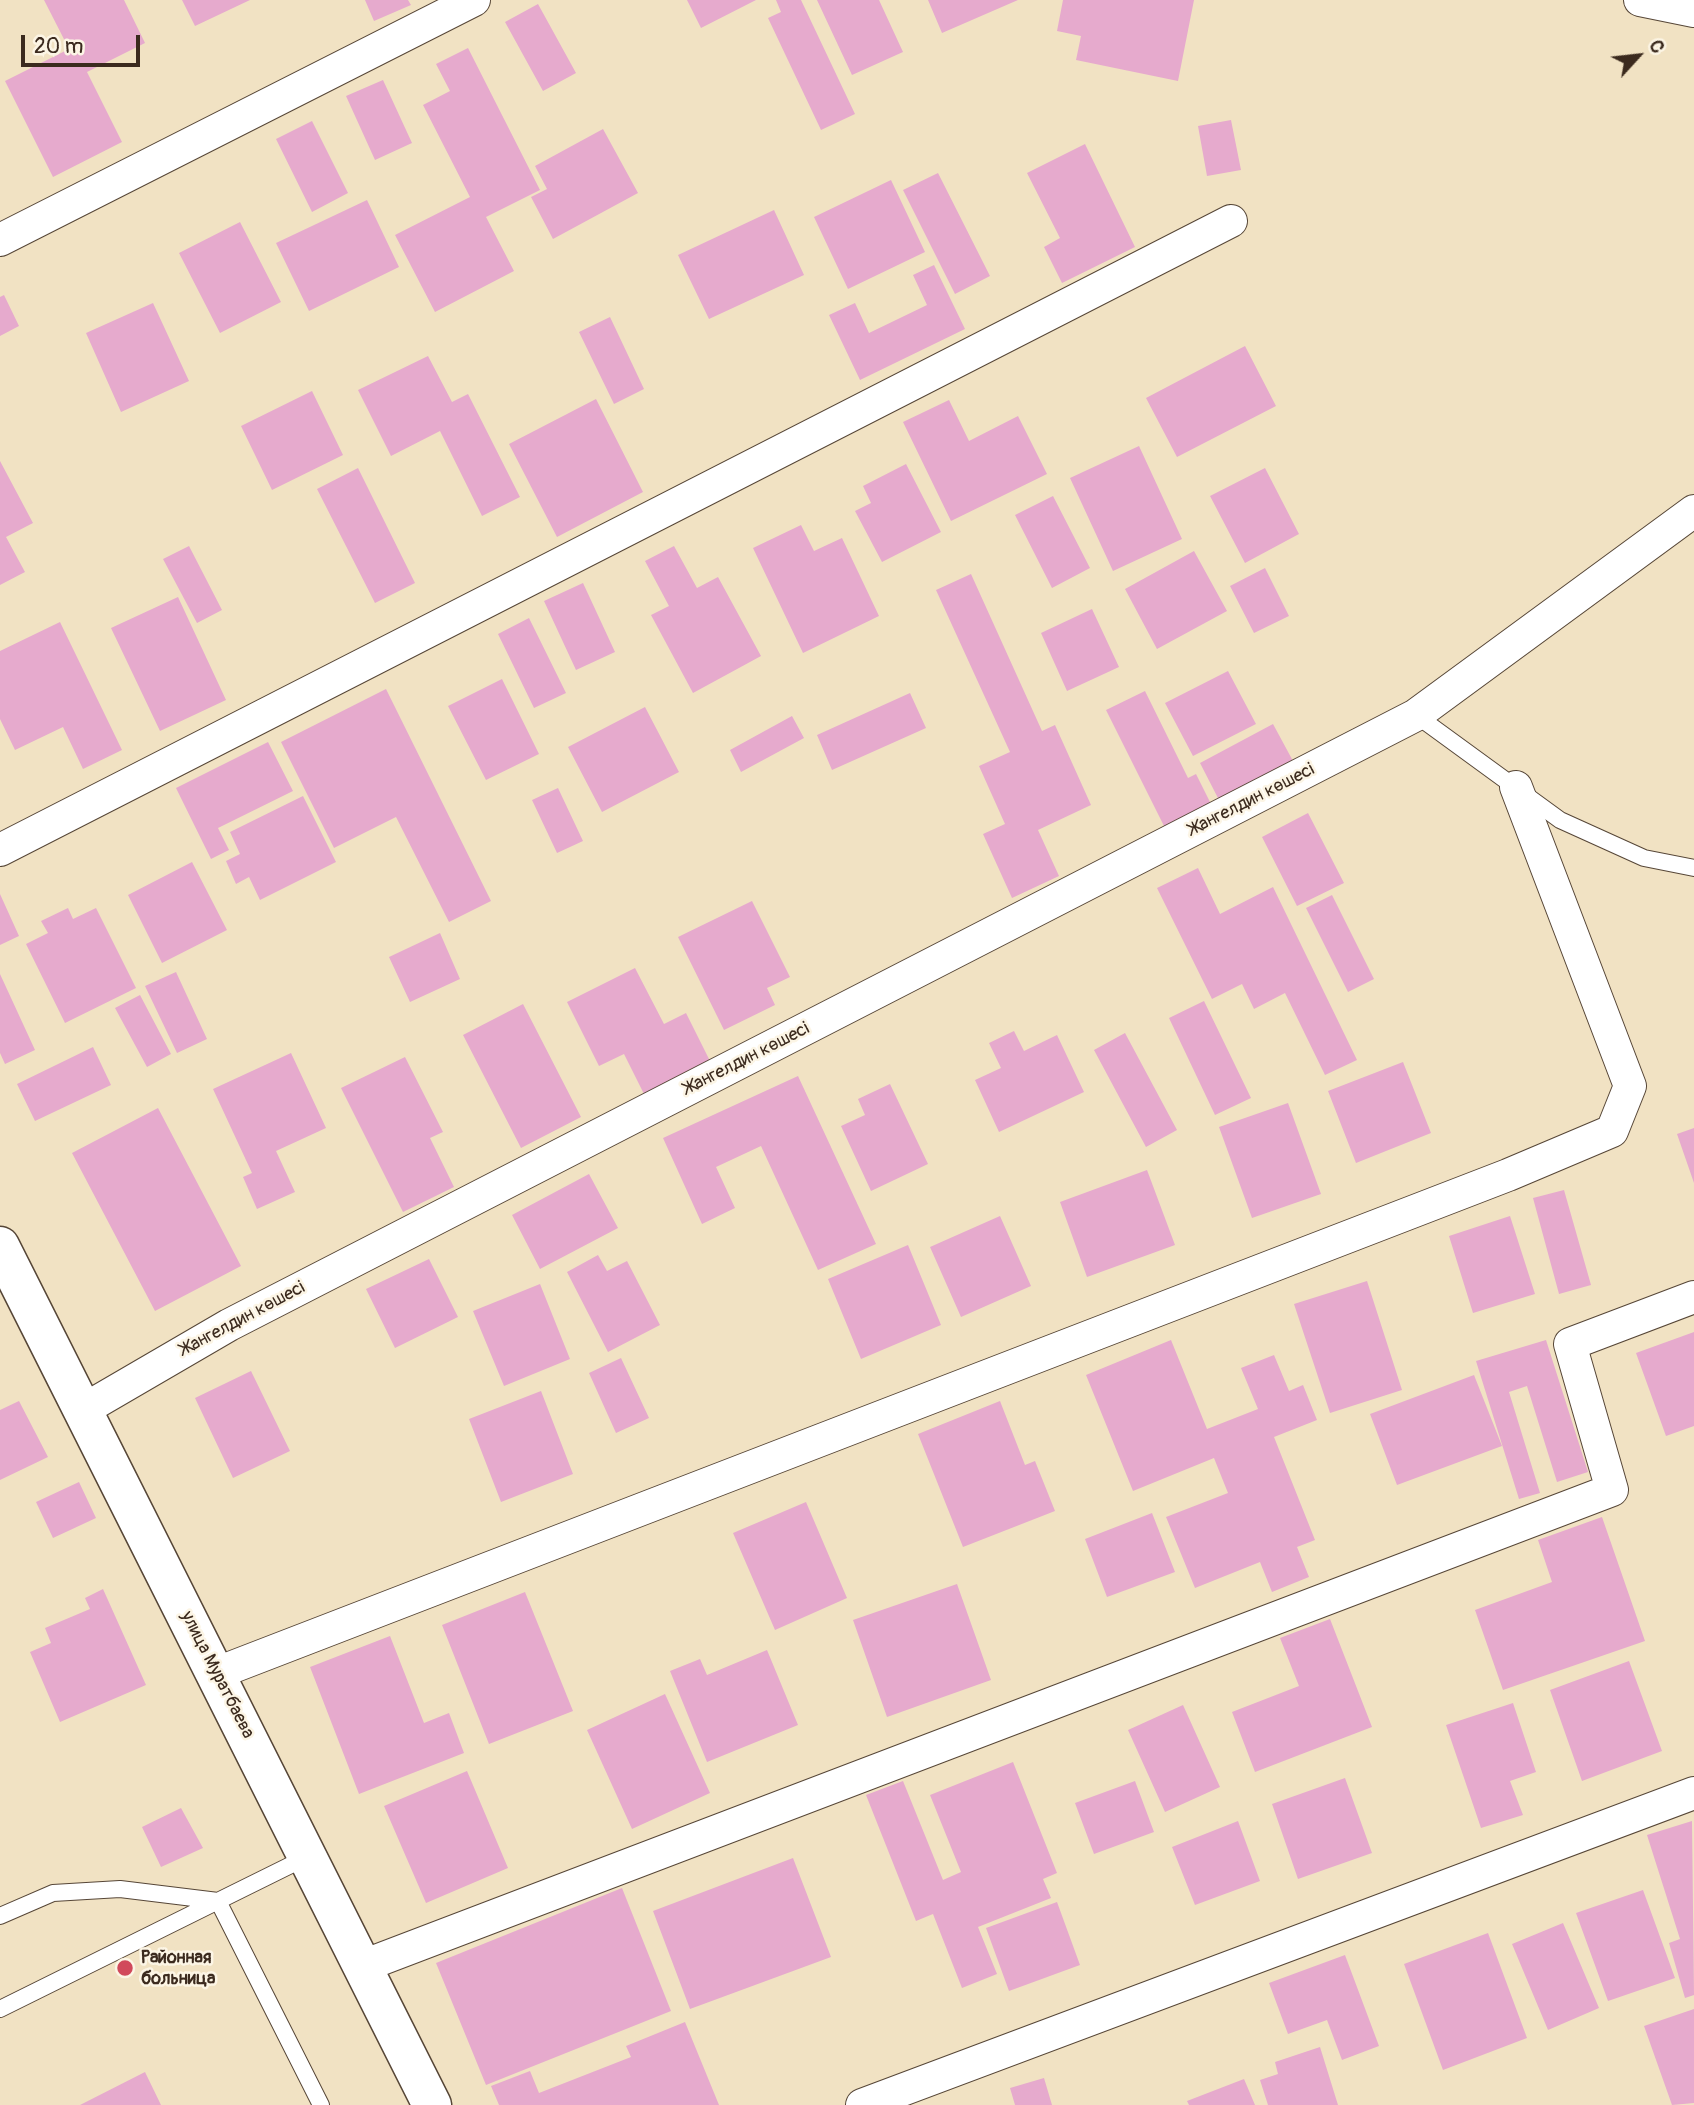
<!DOCTYPE html>
<meta charset="utf-8">
<style>
body{margin:0}
#map{position:relative;width:1694px;height:2105px;overflow:hidden;background:#f1e2c3;font-family:Pangolin,sans-serif}
canvas{display:block}
.north{position:absolute;left:1603px;top:21px;width:70px;height:70px;-webkit-text-stroke:5px #fcf5e5;paint-order:stroke;rotate:63deg;font-size:19px;font-weight:700;line-height:28px;text-align:center;color:#3b2a1e}
.north::after{content:'';display:block;margin:auto;width:24px;height:32px;background:#3b2a1e;clip-path:polygon(50% 0,100% 100%,50% 72%,0 100%)}
.scale{position:absolute;left:21px;top:35px;width:119px;height:32px;box-sizing:border-box;border:4px solid #3b2a1e;border-top:0;padding-left:9px;font-size:21px;line-height:24px;white-space:nowrap;color:#3b2a1e;-webkit-text-stroke:5px #fcf5e5;paint-order:stroke}
</style>
<div id="map">
<canvas width="1694" height="2105"></canvas>
<div class="north">С</div>
<div class="scale">20 m</div>
</div>
<script>
const g = document.querySelector('canvas').getContext('2d');
g.lineJoin = 'round';
function paint(path, color) {
  g.fillStyle = color;
  g.fill(path, 'evenodd');
}
function shape(rows) {
  const path = new Path2D();
  for (const r of rows) {
    path.moveTo(r[0], r[1]);
    for (let i = 2; i < r.length; i += 2) path.lineTo(r[i], r[i + 1]);
  }
  return path;
}
function trace(path, color, width, dash) {
  g.strokeStyle = color;
  g.lineWidth = width;
  g.lineCap = dash ? 'butt' : 'round';
  g.setLineDash(dash || []);
  g.stroke(path);
}
function drawText(font, color, halo, rows, align = 'center') {
  g.font = font + ' Pangolin,sans-serif';
  g.lineWidth = 5;
  g.setLineDash([]);
  g.textBaseline = 'middle';
  g.strokeStyle = halo;
  g.fillStyle = color;
  for (const [text, x, y, turn = 0] of rows) {
    g.save();
    g.translate(x, y);
    g.rotate((+turn || 0) * Math.PI / 180);
    g.textAlign = isNaN(turn) ? turn : align;
    if (halo) g.strokeText(text, 0, 0);
    g.fillText(text, 0, 0);
    g.restore();
  }
}
const building = shape([
 [44,0,124,0,145,43,87,72,122,142,53,177,5,81,69,49],
 [182,0,250,0,195,26],
 [365,0,408,0,411,5,374,21],
 [687,0,756,0,701,28],
 [776,0,801,0,855,114,821,130,768,18,781,12],
 [817,0,879,0,903,52,852,75],
 [928,0,1018,0,942,33],
 [1063,0,1194,0,1178,81,1076,60,1081,36,1057,31],
 [538,4,576,73,543,91,505,22],
 [468,48,540,190,486,217,514,271,435,312,395,235,470,197,423,105,450,91,436,64],
 [383,80,412,143,375,160,346,96],
 [1231,120,1241,170,1207,176,1198,126],
 [312,121,348,193,312,212,276,139],
 [603,129,638,193,553,239,531,197,547,189,535,166],
 [1085,144,1135,247,1062,283,1044,247,1060,238,1027,173],
 [938,173,990,276,955,294,903,190],
 [891,180,925,252,848,289,814,217],
 [367,200,399,267,309,311,276,243],
 [774,210,804,275,709,319,678,255],
 [240,222,281,302,220,333,179,253],
 [934,265,965,329,860,380,829,315,855,303,869,333,927,305,913,275],
 [4,295,19,326,0,336,0,297],
 [153,303,189,381,121,412,86,333],
 [610,317,644,389,614,404,579,332],
 [1245,346,1276,406,1177,457,1146,398],
 [428,356,452,402,468,394,520,497,482,516,440,431,391,456,358,390],
 [312,391,343,455,272,490,241,426],
 [596,399,643,492,557,537,509,444],
 [949,400,969,441,1018,416,1047,474,951,521,903,422],
 [1139,446,1182,539,1113,571,1070,478],
 [0,461,33,523,6,537,25,572,0,585],
 [906,464,941,532,882,562,855,511,871,503,863,486],
 [358,468,415,583,375,603,317,489],
 [1265,468,1299,534,1245,563,1210,496],
 [1053,496,1090,568,1052,588,1015,515],
 [801,525,814,551,842,538,879,616,803,653,753,548],
 [189,546,222,610,197,623,163,559],
 [674,546,697,588,718,577,761,656,693,693,651,615,669,606,645,561],
 [1194,551,1227,611,1157,649,1125,589],
 [1265,568,1289,616,1254,633,1230,586],
 [971,574,1042,731,1055,725,1091,805,1038,830,1059,876,1012,898,983,834,1005,824,979,766,1010,752,936,590],
 [583,583,615,652,576,670,544,601],
 [178,597,226,700,160,731,111,628],
 [1092,609,1119,667,1067,691,1041,633],
 [529,618,566,693,534,708,498,634],
 [60,622,122,750,83,769,63,727,15,750,0,719,0,651],
 [1228,671,1256,724,1193,756,1165,703],
 [502,679,539,754,486,780,448,706],
 [386,689,491,901,449,922,396,817,334,848,281,742],
 [1145,691,1188,778,1196,774,1211,804,1165,828,1106,710],
 [910,693,926,728,832,770,817,735],
 [645,707,679,772,602,812,568,747],
 [792,716,804,738,741,772,730,750],
 [1273,724,1293,761,1219,800,1200,763],
 [268,742,293,791,218,828,229,850,211,859,176,788],
 [558,788,583,841,557,853,532,800],
 [303,796,336,862,260,900,249,877,236,884,226,861,240,854,230,832],
 [1308,813,1344,883,1297,906,1262,837],
 [192,862,227,930,162,963,128,895],
 [1198,868,1220,914,1273,887,1357,1060,1325,1075,1285,993,1254,1009,1242,984,1212,999,1157,888],
 [0,894,19,936,0,945],
 [1332,895,1374,979,1348,992,1306,908],
 [752,901,790,977,767,988,775,1005,724,1030,678,937],
 [68,908,73,919,96,908,136,988,65,1023,26,944,48,933,41,921],
 [440,933,460,979,410,1002,389,957],
 [635,968,664,1024,686,1013,710,1061,644,1094,624,1054,599,1066,567,1002],
 [176,972,207,1039,177,1053,145,986],
 [0,974,35,1050,5,1064,0,1053],
 [140,995,171,1054,147,1067,115,1008],
 [1204,1001,1251,1098,1215,1115,1169,1018],
 [523,1004,581,1117,521,1148,463,1035],
 [1014,1031,1024,1051,1057,1035,1084,1092,999,1132,975,1080,1001,1068,989,1043],
 [1125,1033,1177,1130,1146,1147,1094,1050],
 [93,1047,111,1085,35,1121,17,1084],
 [291,1053,326,1128,276,1151,295,1192,257,1209,243,1177,252,1173,213,1089],
 [405,1057,443,1132,430,1138,454,1187,403,1212,341,1088],
 [1403,1062,1431,1133,1356,1163,1328,1091],
 [798,1076,876,1244,818,1270,761,1146,716,1167,735,1208,702,1224,663,1138],
 [890,1084,928,1164,871,1191,841,1126,865,1115,858,1099],
 [1288,1103,1321,1194,1252,1218,1219,1127],
 [158,1108,241,1266,155,1311,72,1153],
 [1694,1128,1694,1183,1677,1134],
 [1147,1170,1175,1245,1087,1277,1060,1202],
 [589,1174,618,1228,540,1269,512,1215],
 [1564,1190,1591,1285,1559,1294,1533,1198],
 [1000,1216,1031,1286,961,1317,930,1247],
 [1510,1216,1535,1294,1473,1313,1449,1236],
 [908,1245,941,1325,861,1359,828,1279],
 [598,1255,607,1271,627,1261,660,1325,608,1352,567,1272],
 [429,1259,458,1317,395,1348,366,1289],
 [1367,1281,1402,1390,1330,1413,1294,1304],
 [540,1284,570,1359,504,1386,473,1311],
 [1694,1332,1694,1426,1666,1436,1636,1353],
 [1171,1340,1207,1429,1258,1409,1241,1368,1274,1355,1289,1391,1303,1385,1317,1420,1274,1437,1315,1540,1297,1547,1309,1577,1272,1592,1260,1562,1195,1588,1166,1517,1228,1493,1214,1458,1133,1491,1086,1375],
 [1546,1340,1588,1472,1557,1482,1527,1386,1509,1392,1540,1493,1519,1499,1476,1361],
 [621,1358,649,1418,616,1433,589,1373],
 [251,1371,290,1451,233,1478,195,1398],
 [1474,1375,1502,1446,1397,1485,1370,1414],
 [541,1391,573,1474,501,1502,469,1419],
 [19,1401,48,1457,0,1480,0,1410],
 [1000,1401,1025,1465,1035,1461,1055,1511,963,1547,918,1434],
 [79,1482,96,1518,53,1538,36,1502],
 [806,1502,847,1598,775,1630,733,1533],
 [1152,1513,1175,1572,1107,1597,1085,1539],
 [1602,1517,1645,1641,1503,1690,1475,1610,1552,1582,1538,1540],
 [957,1584,991,1680,887,1717,853,1620],
 [103,1589,146,1685,60,1722,30,1652,51,1643,45,1628,90,1609,85,1598],
 [525,1592,573,1711,489,1744,442,1625],
 [1330,1619,1372,1727,1255,1772,1232,1712,1299,1686,1280,1638],
 [390,1636,424,1723,449,1713,464,1753,359,1794,310,1667],
 [767,1650,798,1725,707,1762,670,1671,700,1659,707,1675],
 [1629,1661,1662,1751,1582,1781,1550,1690],
 [665,1694,710,1793,632,1829,587,1730],
 [1513,1703,1536,1772,1510,1781,1523,1815,1481,1828,1446,1725],
 [1183,1705,1220,1787,1165,1812,1128,1730],
 [1013,1762,1057,1873,1043,1879,1051,1898,978,1927,997,1974,962,1988,933,1914,916,1921,866,1795,903,1781,943,1880,961,1872,930,1795],
 [467,1771,508,1868,426,1903,384,1806],
 [1345,1778,1372,1853,1298,1879,1272,1804],
 [1135,1781,1154,1832,1094,1854,1075,1803],
 [181,1808,203,1848,161,1867,142,1827],
 [1238,1821,1260,1881,1195,1905,1172,1847],
 [1692,1821,1694,1995,1685,1998,1669,1943,1680,1939,1647,1835],
 [793,1858,831,1957,690,2009,653,1911],
 [622,1888,671,2011,486,2085,436,1963],
 [1643,1890,1675,1978,1608,2001,1576,1913],
 [1057,1902,1080,1965,1009,1991,986,1928],
 [1563,1923,1599,2008,1548,2030,1512,1944],
 [1488,1933,1527,2038,1443,2070,1404,1964],
 [1345,1955,1379,2046,1342,2060,1327,2020,1288,2034,1269,1983],
 [1694,2009,1694,2103,1672,2105,1644,2026],
 [685,2022,719,2105,499,2105,491,2086,530,2071,539,2093,631,2057,626,2046],
 [1320,2047,1338,2105,1268,2105,1260,2080,1278,2074,1275,2062],
 [145,2072,161,2105,80,2105],
 [1044,2078,1052,2105,1015,2105,1010,2088],
 [1244,2079,1255,2105,1189,2105,1187,2101]
]);
const service = shape([
 [1416,715,1560,820,1644,858,1694,868],
 [0,1916,53,1893,120,1889,218,1901,307,1857],
 [0,2009,218,1901,321,2105]
]);
const minor = shape([
 [1640,0,1694,11],
 [0,240,474,0],
 [0,850,1231,221],
 [83,1410,229,1325,1416,715,1694,511],
 [217,1673,1508,1175,1612,1131,1630,1086,1516,787],
 [363,1966,1612,1490,1570,1344,1694,1297],
 [862,2105,1694,1793]
]);
const tertiary = shape([
 [0,1246,432,2105]
]);
const markers = [
 [125,1968,9,"#d1495b"]
];
const streetNames = [
 ["Жангелдин көшесі",1252,800,-27],
 ["Жангелдин көшесі",747,1059,-27],
 ["Жангелдин көшесі",243,1319,-28],
 ["улица Муратбаева",217,1675,63]
];
const poiNames = [
 ["Районная",141,1958],
 ["больница",141,1979]
];
paint(building, '#e6aacd');
trace(service, '#564637', 18);
trace(minor, '#564637', 34);
trace(tertiary, '#564637', 41);
trace(service, '#fff', 16);
trace(minor, '#fff', 32);
trace(tertiary, '#fff', 38);
for (const [x, y, r, color] of markers) {
  const dot = new Path2D();
  dot.arc(x, y, r, 0, 2 * Math.PI);
  g.fillStyle = color;
  g.fill(dot);
  trace(dot, '#fcf5e5', 2.5);
}
drawText('18px', '#3b2a1e', '#fcf5e5', streetNames);
drawText('bold 18px', '#3b2a1e', '#fcf5e5', poiNames, 'left');
</script>
